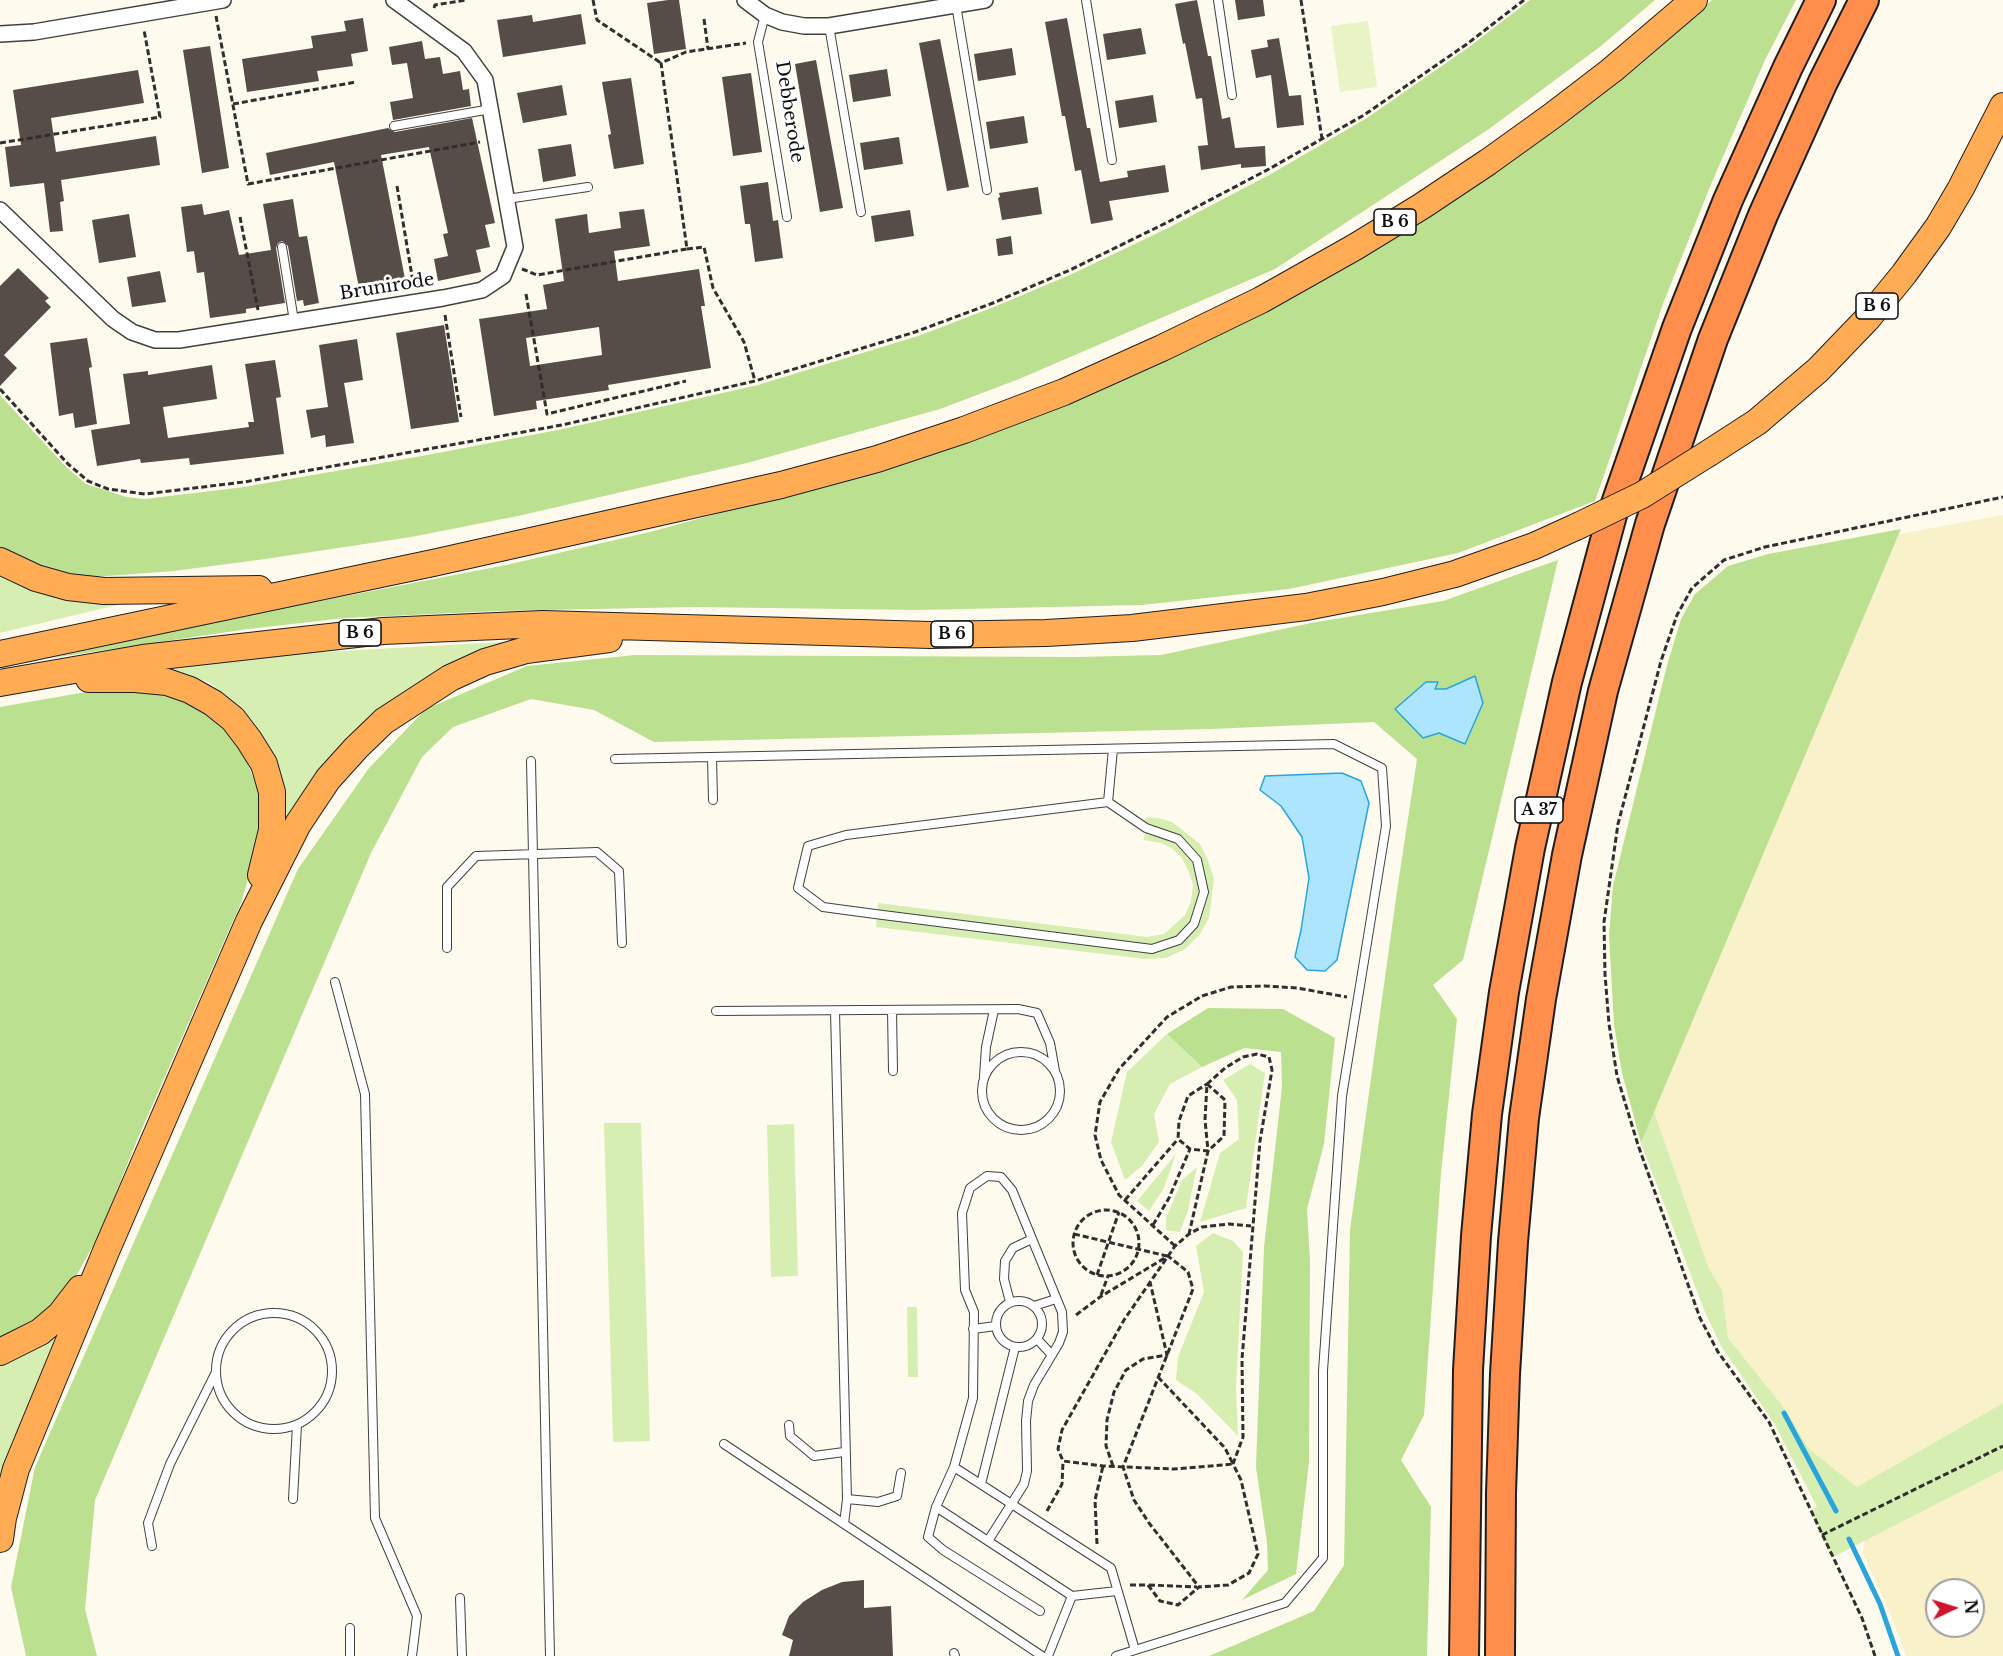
<!DOCTYPE html>
<style>
body{margin:0}
#map{position:relative;width:2003px;height:1656px;overflow:hidden;background:#fffaee;font-family:"Libre Baskerville",serif}
canvas{display:block}
.north{position:absolute;left:1925px;top:1578px;width:60px;height:60px;box-sizing:border-box;background:#fff;border:2px solid #9e9e9e;border-radius:50%;rotate:86deg;font-size:16px;font-weight:700;line-height:24px;text-align:center;color:#0d0d0d}
.north::after{content:'';display:block;margin:auto;width:21px;height:27px;background:#cd162e;clip-path:polygon(50% 0,100% 100%,50% 72%,0 100%)}
</style>
<div id="map">
<canvas width="2003" height="1656"></canvas>
<div class="north">N</div>
</div>
<script>
const g = document.querySelector('canvas').getContext('2d');
g.lineJoin = 'round';
function paint(path, color) {
  g.fillStyle = color;
  g.fill(path, 'evenodd');
}
function shape(rows) {
  const path = new Path2D();
  for (const r of rows) {
    if (r.length === 3) {
      path.moveTo(r[0] + r[2], r[1]);
      path.arc(r[0], r[1], r[2], 0, 2 * Math.PI);
      continue;
    }
    path.moveTo(r[0], r[1]);
    for (let i = 2; i < r.length; i += 2) path.lineTo(r[i], r[i + 1]);
  }
  return path;
}
function trace(path, color, width, dash) {
  g.strokeStyle = color;
  g.lineWidth = width;
  g.lineCap = dash ? 'butt' : 'round';
  g.setLineDash(dash || []);
  g.stroke(path);
}
function drawText(font, color, halo, rows, align = 'center') {
  g.font = font + ' "Libre Baskerville",serif';
  g.lineWidth = 6;
  g.setLineDash([]);
  g.textBaseline = 'middle';
  g.strokeStyle = halo;
  g.fillStyle = color;
  for (const [text, x, y, turn = 0] of rows) {
    g.save();
    g.translate(x, y);
    g.rotate((+turn || 0) * Math.PI / 180);
    g.textAlign = isNaN(turn) ? turn : align;
    if (halo) g.strokeText(text, 0, 0);
    g.fillText(text, 0, 0);
    g.restore();
  }
}
const farmland = shape([
 [2003,515,2003,1403,1857,1487,1809,1449,1785,1409,1728,1338,1722,1290,1709,1269,1654,1112,1899,534],
 [2003,1470,2003,1656,1906,1656,1892,1618,1863,1553,1865,1540],
 [1937,1590,1973,1590,1973,1626,1937,1626]
]);
const green = shape([
 [0,571,134,601,0,633],
 [520,641,388,705,355,731,314,775,283,828,270,751,244,712,209,682,166,670,306,653],
 [1146,817,1159,818,1172,822,1200,844,1208,860,1214,879,1209,918,1200,934,1185,949,1166,958,1145,959,876,927,878,903,1147,937,1164,934,1185,915,1191,902,1193,885,1189,872,1182,858,1173,849,1161,843,1144,840],
 [1167,1034,1202,1067,1170,1084,1154,1114,1159,1142,1142,1166,1125,1180,1111,1142,1127,1072],
 [1250,1064,1265,1073,1246,1208,1200,1222,1220,1153,1239,1139,1237,1100,1223,1080],
 [1654,1112,1709,1269,1722,1290,1728,1338,1785,1409,1809,1449,1857,1487,2003,1403,2003,1470,1833,1557,1811,1511,1817,1507,1774,1423,1721,1346,1704,1310,1641,1143],
 [604,1123,641,1123,650,1441,613,1442],
 [794,1124,798,1276,771,1277,767,1125],
 [1176,1154,1164,1188,1149,1211,1137,1201],
 [1197,1167,1188,1210,1180,1232,1166,1230,1166,1218,1182,1180],
 [1213,1233,1233,1241,1243,1252,1236,1387,1238,1436,1197,1394,1176,1380,1178,1357,1204,1292,1196,1246],
 [80,1290,0,1539,0,1352],
 [907,1307,917,1307,918,1377,908,1377]
]);
const forest = shape([
 [1530,0,1655,0,1601,46,1489,129,1275,269,1019,379,940,409,747,463,518,516,411,537,265,559,174,571,94,577,42,569,0,547,0,395,66,467,86,484,126,497,145,499,244,487,422,456,563,429,758,385,918,336,994,307,1072,274,1170,227,1271,174,1367,118,1469,47],
 [1712,0,1796,0,1765,60,1712,182,1664,301,1595,501,1458,553,1289,589,1142,605,918,610,693,607,498,611,345,618,248,629,51,658,248,615,506,565,650,532,862,474,1047,412,1200,345,1319,282,1448,205,1562,126,1641,64],
 [1901,529,1654,1112,1641,1143,1622,1073,1614,1025,1609,935,1613,886,1667,665,1681,619,1695,594,1728,566,1768,554],
 [1558,560,1463,960,1433,985,1457,1019,1441,1173,1424,1415,1401,1460,1431,1507,1427,1656,1209,1656,1314,1611,1344,1565,1350,1230,1397,891,1417,759,1374,722,1211,729,654,742,594,710,531,699,453,727,422,757,371,853,95,1500,85,1609,97,1656,26,1656,11,1587,35,1467,298,869,369,768,426,709,527,666,635,655,1077,657,1161,655,1311,623,1443,601],
 [142,687,177,693,212,711,239,742,259,793,259,842,241,903,137,1140,99,1235,75,1278,46,1315,0,1340,0,707,92,691],
 [1208,1008,1283,1009,1335,1038,1324,1144,1307,1209,1310,1261,1309,1462,1296,1574,1242,1600,1268,1570,1267,1543,1256,1467,1264,1247,1282,1087,1281,1052,1244,1048,1202,1067,1167,1034]
]);
const pitch = shape([
 [1368,21,1377,87,1340,92,1331,26]
]);
const water = shape([
 [1475,676,1483,703,1465,744,1439,733,1423,738,1395,709,1426,682,1438,682,1435,689,1446,689,1475,676],
 [1342,773,1361,781,1369,803,1337,960,1325,971,1307,970,1295,957,1301,930,1309,878,1302,837,1281,806,1260,790,1265,776,1342,773]
]);
const stream = shape([
 [1784,1413,1836,1511],
 [1849,1539,1880,1604,1898,1656]
]);
const building = shape([
 [668,0,679,0,686,49,654,54,647,3],
 [1197,0,1208,56,1211,56,1222,119,1230,117,1235,148,1265,146,1266,166,1241,168,1241,164,1201,170,1198,146,1208,145,1202,98,1196,99,1185,43,1183,44,1175,4],
 [1235,0,1263,0,1265,16,1238,20],
 [581,14,586,44,503,57,497,20,532,15,533,22],
 [363,18,368,51,351,54,353,66,317,71,319,81,247,92,242,59,313,48,311,36,346,31,344,21],
 [1067,18,1087,128,1090,128,1100,182,1128,177,1127,171,1165,165,1169,192,1109,201,1113,220,1091,224,1081,170,1075,171,1065,116,1062,116,1045,22],
 [1141,28,1146,54,1107,60,1103,34],
 [1279,38,1289,96,1301,95,1304,125,1277,128,1271,75,1256,78,1251,50,1268,47,1267,40],
 [940,39,969,187,947,191,919,43],
 [422,41,425,59,440,57,443,74,460,71,463,90,469,89,471,106,393,120,390,102,413,98,407,63,392,65,389,47],
 [210,46,229,168,202,173,183,50],
 [1012,48,1016,75,978,81,974,54],
 [816,60,843,208,820,212,795,64],
 [887,69,891,96,853,102,849,75],
 [138,70,144,103,51,118,56,152,156,136,160,165,61,180,64,201,60,202,63,231,50,232,44,183,10,187,5,147,21,145,13,90],
 [751,73,762,152,733,156,722,77],
 [631,78,644,164,614,169,608,135,611,134,602,82],
 [562,85,567,115,523,123,517,93],
 [1153,95,1157,122,1119,128,1115,101],
 [1024,116,1028,143,990,149,986,122],
 [472,118,495,223,485,225,490,247,476,250,481,272,438,281,434,259,448,256,443,234,448,233,429,147,381,155,406,284,360,293,334,162,270,175,266,153,388,128,395,132],
 [899,137,903,164,864,170,860,143],
 [571,144,576,176,543,182,538,149],
 [768,182,773,221,778,220,783,258,755,262,750,224,745,224,740,186],
 [1038,187,1042,214,1002,220,998,198,1000,197,999,193],
 [293,199,299,237,307,236,319,303,304,306,303,300,297,301,288,246,282,241,278,243,276,248,285,303,246,309,246,313,210,318,204,272,197,273,194,251,187,252,181,207,202,204,204,215,229,210,239,255,271,250,263,204],
 [644,209,650,246,614,251,618,281,699,269,705,306,701,306,711,368,608,385,609,390,536,401,537,409,494,416,479,319,547,309,543,285,564,281,555,219,587,214,589,233,621,228,619,212],
 [599,327,602,355,530,366,526,338],
 [910,210,914,236,875,242,871,216],
 [129,214,136,257,99,263,92,220],
 [1011,236,1013,254,998,256,996,239],
 [18,268,49,298,45,301,51,307,4,355,17,368,0,386,0,286],
 [160,271,166,302,132,307,127,277],
 [444,325,459,422,411,429,396,333],
 [87,338,92,367,89,368,97,424,75,428,73,413,59,416,50,343],
 [357,339,363,380,344,383,354,443,326,447,325,435,311,438,306,410,328,407,319,345],
 [275,360,281,397,276,398,284,454,190,465,189,458,141,463,140,459,97,466,91,430,130,424,123,374,148,371,148,375,212,365,217,399,163,407,168,438,249,427,248,422,254,422,245,364],
 [864,1580,864,1608,891,1606,893,1656,789,1656,793,1640,782,1635,789,1616,803,1602,822,1590,842,1582]
]);
const path = shape([
 [593,0,597,20,661,63],
 [1301,0,1322,139],
 [434,8,435,5,466,0],
 [216,16,248,184,480,142],
 [704,19,708,49],
 [233,104,356,82],
 [0,143,160,117,144,30],
 [397,186,414,288],
 [240,217,258,310],
 [687,249,704,247,713,288,744,342,755,381],
 [522,269,537,275,687,249,661,63,686,52,746,43],
 [526,294,547,414,686,381],
 [445,315,461,417],
 [0,389,68,464,88,481,108,489,145,494,244,482,562,425,755,381,915,332,993,303,1070,270,1168,222,1269,169,1364,115,1467,44,1524,0],
 [1207,1084,1225,1100,1224,1136,1208,1151,1190,1149,1178,1139,1179,1121,1188,1096,1207,1084],
 [1125,1200,1178,1139],
 [1106,1243,33],
 [1153,1225,1169,1198,1190,1149],
 [1074,1234,1167,1256],
 [1175,1246,1119,1195,1101,1160,1095,1135,1100,1102,1119,1069,1167,1017,1202,996,1231,987,1265,986,1297,988,1347,997],
 [1097,1275,1119,1212],
 [1101,1295,1108,1276],
 [1076,1315,1100,1297,1168,1256,1188,1272,1193,1289,1123,1467,1134,1500,1149,1523,1199,1587],
 [1158,1377,1225,1448,1233,1464,1174,1469,1103,1466,1063,1461,1058,1449,1062,1430,1124,1320,1175,1246,1189,1234,1202,1227,1229,1224,1251,1226],
 [1113,1466,1106,1446,1107,1420,1114,1392,1126,1370,1143,1359,1167,1355,1150,1282],
 [1047,1511,1062,1484,1063,1462],
 [1822,1535,2003,1446],
 [1097,1544,1095,1500,1103,1466],
 [1130,1585,1148,1585,1160,1601,1178,1605,1199,1587,1228,1585,1249,1573,1258,1554,1241,1480,1233,1464,1243,1437,1242,1359,1260,1141,1272,1070,1269,1057,1257,1054,1243,1057,1225,1068,1207,1084,1205,1120,1208,1151,1189,1234],
 [1149,1585,1197,1587],
 [1875,1656,1862,1618,1769,1422,1718,1352,1700,1318,1638,1145,1617,1076,1609,1024,1605,974,1604,922,1618,824,1661,661,1677,615,1692,588,1724,560,1765,547,2003,497]
]);
const service = shape([
 [1086,0,1112,160],
 [1218,0,1232,95],
 [956,5,987,190],
 [765,15,758,42,787,217],
 [829,26,861,212],
 [394,126,491,109],
 [507,199,588,187],
 [282,247,294,321],
 [712,757,713,800],
 [615,759,1334,744,1382,768,1386,826,1342,1096,1323,1371,1323,1558,1285,1603,1116,1656],
 [531,761,550,1656],
 [1108,802,1146,828,1178,839,1197,860,1204,892,1194,924,1179,940,1152,949,875,914,823,907,798,888,808,846,846,835,1108,802],
 [1108,802,1113,749],
 [447,948,447,887,476,856,597,852,619,871,622,943],
 [335,982,365,1094,375,1518,417,1616,412,1656],
 [892,1010,893,1071],
 [716,1011,1018,1009,1037,1013,1050,1043,1055,1071],
 [835,1011,847,1499,878,1502,897,1496,901,1473],
 [1021,1091,39],
 [984,1076,986,1047,994,1010],
 [1019,1324,23],
 [1010,1302,1004,1279,1005,1261,1013,1248,1032,1239],
 [1034,1306,1056,1299],
 [274,1371,58],
 [973,1329,996,1326],
 [1037,1339,1052,1355],
 [789,1425,790,1436,814,1456,844,1452],
 [724,1444,1042,1656],
 [954,1467,1111,1568,1135,1650],
 [981,1484,1015,1347],
 [293,1499,297,1425],
 [936,1507,1072,1596,1117,1591],
 [844,1524,847,1499],
 [988,1541,1024,1484,1027,1471,1026,1421,1028,1401,1034,1385,1059,1343,1063,1332,1062,1312,1012,1190,1001,1177,987,1176,970,1188,962,1213,965,1290,974,1312,973,1398,954,1467,936,1507,928,1537,943,1550,1040,1611],
 [152,1546,148,1523,170,1464,216,1372],
 [460,1598,462,1656],
 [954,1653,955,1656],
 [350,1656,350,1628],
 [1048,1656,1072,1596]
]);
const minor = shape([
 [745,0,765,15,782,22,804,26,829,26,985,0],
 [0,34,34,32,223,0],
 [0,210,113,319,132,332,155,340,179,340,443,298,482,290,503,276,515,247,485,80,464,51,394,0]
]);
const trunk = shape([
 [1709,453,1757,422,1818,370,1868,318,1904,274,1938,227,1961,188,2003,106],
 [0,561,36,578,68,587,104,591,259,589],
 [0,654,433,563,781,485,877,459,964,430,1064,392,1162,348,1261,300,1355,247,1422,206,1488,162,1552,116,1612,70,1694,0],
 [89,679,135,679,167,682,190,690,213,703,233,719,249,740,264,764,272,792,272,830,261,875],
 [0,683,143,658,383,631,543,624,930,635,1046,633,1132,628,1306,607,1383,592,1455,574,1534,546,1578,526],
 [0,1352,40,1332,60,1315,80,1289],
 [0,1539,3,1518,16,1469,107,1249,249,921,298,824,328,779,356,748,384,721,450,678,485,662,526,650,609,639]
]);
const motorway = shape([
 [1464,1656,1468,1370,1476,1236,1487,1114,1504,992,1530,848,1567,682,1612,515,1677,328,1728,200,1788,67,1821,0],
 [1500,1656,1501,1493,1505,1374,1513,1242,1524,1118,1541,999,1567,855,1603,691,1650,524,1713,339,1763,215,1823,82,1864,0]
]);
const trunkBridge = shape([
 [1578,526,1642,495,1709,453]
]);
const shields = [
 [1395,222,42],
 [1877,306,42],
 [360,633,42],
 [952,634,42],
 [1539,810,48]
];
const shieldNames = [
 ["B 6",1395,222],
 ["B 6",1877,306],
 ["B 6",360,633],
 ["B 6",952,634],
 ["A 37",1539,810]
];
const streetNames = [
 ["Debberode",789,112,81],
 ["Brunirode",387,287,-9]
];
paint(farmland, '#f9f1ca');
paint(green, '#d7eeb2');
paint(forest, '#bbe190');
paint(pitch, '#e8f4c5');
paint(water, '#ace5fd');
trace(water, '#2aa4dc', 1.5);
trace(stream, '#2aa4dc', 5);
paint(building, '#574d48');
trace(service, '#404040', 10);
trace(minor, '#404040', 18);
trace(trunk, '#1e1e1e', 28);
trace(motorway, '#1e1e1e', 32);
trace(path, '#2f2f2f', 3, [6, 3]);
trace(service, '#fff', 8);
trace(minor, '#fff', 15);
trace(trunk, '#ffac55', 26);
trace(motorway, '#ff8e4c', 28);
trace(trunkBridge, '#1e1e1e', 28, []);
trace(trunkBridge, '#ffac55', 26);
for (const [x, y, w] of shields) {
  const box = new Path2D();
  box.roundRect(x - w / 2, y - 13, w, 26, 4.5);
  g.fillStyle = '#fff';
  g.fill(box);
  trace(box, '#0d0d0d', 1.5);
}
drawText('bold 16px', '#0d0d0d', null, shieldNames);
drawText('18px', '#0d0d0d', '#fff', streetNames);
</script>
